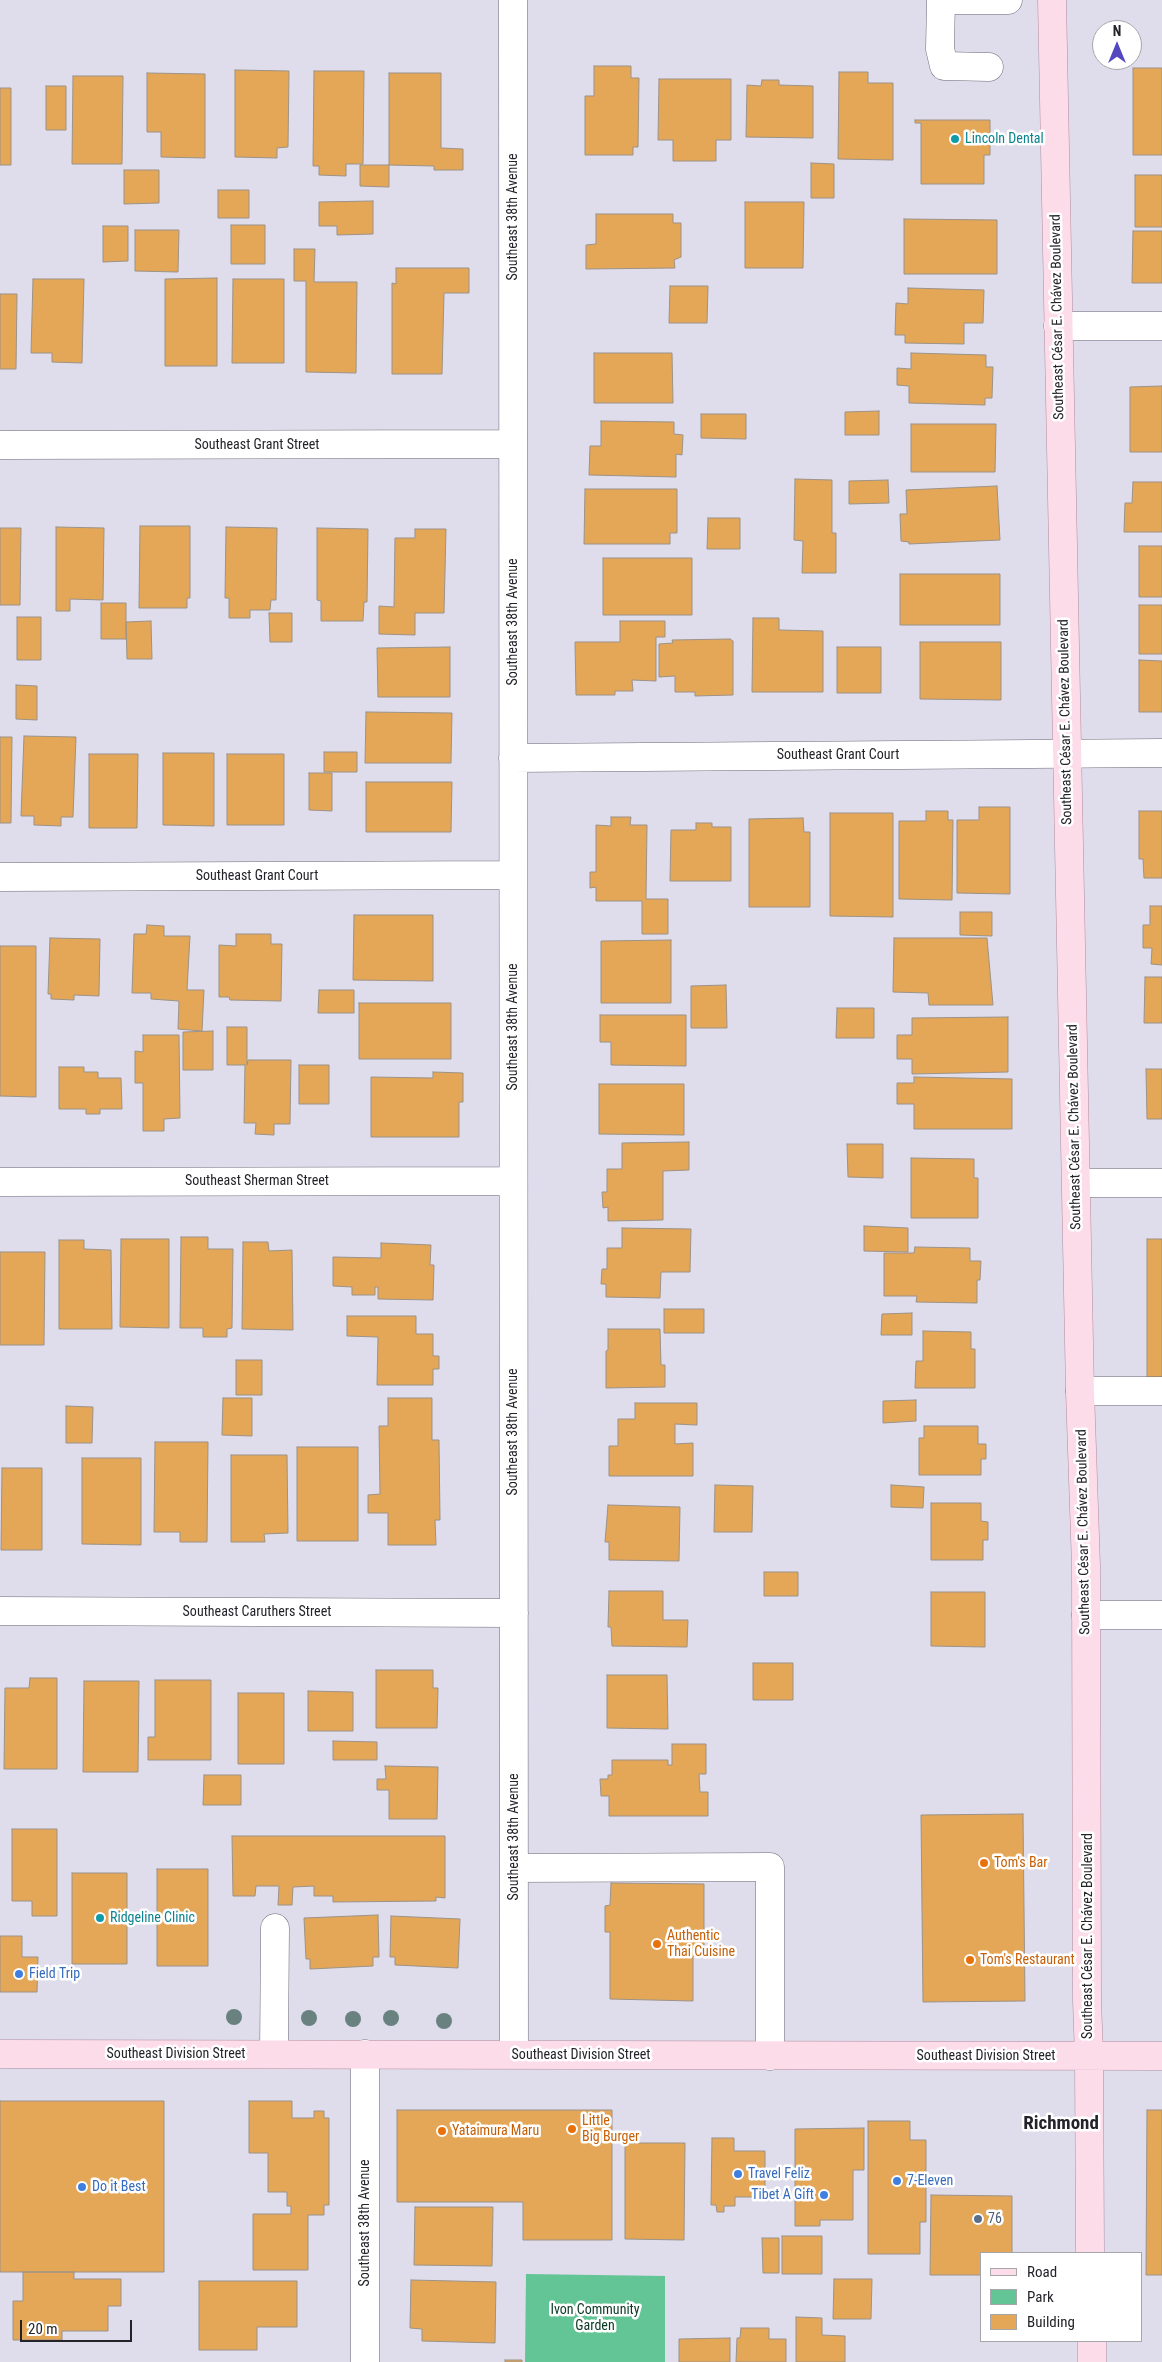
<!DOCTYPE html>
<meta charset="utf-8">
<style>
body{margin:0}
#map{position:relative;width:1162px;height:2362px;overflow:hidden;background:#dfdcec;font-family:"Roboto Condensed",sans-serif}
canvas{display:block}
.legend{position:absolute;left:980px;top:2252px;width:162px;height:90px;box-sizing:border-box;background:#fff;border:1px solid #a7a7a9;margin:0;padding:6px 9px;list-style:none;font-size:15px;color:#242329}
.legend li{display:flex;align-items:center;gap:10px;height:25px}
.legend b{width:25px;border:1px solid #a7a7a9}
.north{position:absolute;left:1092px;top:20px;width:50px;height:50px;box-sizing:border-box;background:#fff;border:1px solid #a7a7a9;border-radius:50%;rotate:0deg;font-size:14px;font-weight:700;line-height:20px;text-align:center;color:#242329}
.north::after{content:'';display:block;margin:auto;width:18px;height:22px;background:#5448bf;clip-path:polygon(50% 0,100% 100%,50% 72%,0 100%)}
.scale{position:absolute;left:20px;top:2320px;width:112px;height:22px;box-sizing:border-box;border:2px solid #242329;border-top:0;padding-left:6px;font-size:15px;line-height:18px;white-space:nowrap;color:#242329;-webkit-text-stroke:4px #fff;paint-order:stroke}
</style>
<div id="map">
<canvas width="1162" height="2362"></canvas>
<ul class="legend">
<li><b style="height:6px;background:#fddce9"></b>Road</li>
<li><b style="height:14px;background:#63c595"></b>Park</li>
<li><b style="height:14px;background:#e4a757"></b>Building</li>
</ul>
<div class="north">N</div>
<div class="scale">20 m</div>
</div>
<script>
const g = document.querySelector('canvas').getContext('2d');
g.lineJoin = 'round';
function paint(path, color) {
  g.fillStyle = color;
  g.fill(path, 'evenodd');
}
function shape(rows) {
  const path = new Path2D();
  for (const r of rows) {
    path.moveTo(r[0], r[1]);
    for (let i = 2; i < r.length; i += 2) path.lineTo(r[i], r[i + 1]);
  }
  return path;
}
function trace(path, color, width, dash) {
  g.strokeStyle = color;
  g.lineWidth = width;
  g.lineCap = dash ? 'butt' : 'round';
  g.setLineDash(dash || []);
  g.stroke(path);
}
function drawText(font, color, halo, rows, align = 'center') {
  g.font = font + ' "Roboto Condensed",sans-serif';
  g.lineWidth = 5;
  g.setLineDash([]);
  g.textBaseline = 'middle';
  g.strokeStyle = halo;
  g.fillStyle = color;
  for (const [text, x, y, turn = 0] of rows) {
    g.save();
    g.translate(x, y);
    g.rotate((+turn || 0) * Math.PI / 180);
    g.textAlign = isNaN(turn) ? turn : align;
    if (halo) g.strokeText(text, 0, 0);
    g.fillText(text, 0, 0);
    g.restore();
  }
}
const green = shape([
 [526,2274,665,2276,665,2362,525,2362]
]);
const building = shape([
 [594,66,631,66,631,78,639,78,638,147,633,147,633,155,585,155,585,96,594,96,594,66],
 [1133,68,1162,68,1162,155,1133,155,1133,68],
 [235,70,289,71,288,147,277,148,277,158,235,157,235,70],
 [314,71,364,71,363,164,346,164,346,176,319,175,319,166,313,166,314,71],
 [839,72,868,72,868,83,893,83,893,160,838,159,839,72],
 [147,73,205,74,205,158,161,157,161,132,147,132,147,73],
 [389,73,441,73,441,148,463,149,463,170,434,170,434,166,389,165,389,187,360,186,360,165,389,165,389,73],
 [73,76,123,76,122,164,72,164,73,76],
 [659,79,731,79,731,140,716,140,716,161,673,161,673,140,658,140,659,79],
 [762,80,779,80,779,85,813,86,813,138,746,137,747,85,761,86,762,80],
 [46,86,66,86,66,130,46,130,46,86],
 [0,88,11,88,11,165,0,165,0,88],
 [915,120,990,120,990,155,984,155,984,184,921,184,921,123,915,123,915,120],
 [811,163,834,164,834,198,811,198,811,163],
 [124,170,159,170,159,203,124,204,124,170],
 [1135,175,1162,175,1162,227,1135,227,1135,175],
 [218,190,249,190,249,218,218,218,218,190],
 [373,201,373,234,337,235,337,226,319,226,319,202,373,201],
 [745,202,804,202,803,268,745,268,745,202],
 [596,214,673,214,673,223,681,223,681,257,674,260,675,268,586,269,586,245,596,244,596,214],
 [904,219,997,220,997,274,904,274,904,219],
 [231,225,265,225,265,264,231,264,231,225],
 [103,226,128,226,128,261,103,262,103,226],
 [135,230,179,230,178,272,135,271,135,230],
 [1133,231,1162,231,1162,283,1132,283,1133,231],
 [294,249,315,249,314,282,357,282,356,373,306,372,306,281,294,281,294,249],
 [396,268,469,268,469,293,444,293,442,374,392,374,392,283,396,284,396,268],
 [217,278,217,366,165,366,165,279,217,278],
 [33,279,84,279,82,363,52,362,52,353,31,353,33,279],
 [233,279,284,279,284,363,232,363,233,279],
 [670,286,708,286,707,323,669,323,670,286],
 [908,288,984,290,983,323,964,323,964,344,905,343,905,335,895,335,896,303,908,304,908,288],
 [0,294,17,294,16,369,0,369,0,294],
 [594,353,672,353,673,403,594,403,594,353],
 [911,353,986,355,986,367,993,367,992,398,985,398,985,405,909,403,909,386,897,385,897,368,911,369,911,353],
 [1162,386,1162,452,1130,452,1130,387,1162,386],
 [879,411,879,435,845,435,845,412,879,411],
 [701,414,746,414,746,439,701,438,701,414],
 [601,421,674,422,674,434,683,435,682,455,676,454,676,477,589,475,590,446,601,446,601,421],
 [911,424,996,424,995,472,911,472,911,424],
 [795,479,832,480,832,533,836,533,836,573,802,573,803,541,794,540,795,479],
 [888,480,889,503,849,504,849,481,888,480],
 [1133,482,1162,482,1162,532,1124,532,1125,503,1132,503,1133,482],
 [997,486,1000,540,909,544,909,542,901,541,900,514,907,514,906,490,997,486],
 [585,489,677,489,677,533,670,533,670,544,584,544,585,489],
 [708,518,740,518,740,549,707,549,708,518],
 [140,526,190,526,190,598,187,598,187,608,139,608,140,526],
 [56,527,104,528,103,600,70,599,70,611,56,611,56,527],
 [226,527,277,528,276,600,271,600,270,610,250,610,250,618,229,618,229,598,225,598,226,527],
 [0,528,21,528,20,605,0,605,0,528],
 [317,528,368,529,367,602,364,602,363,621,321,621,321,601,317,600,317,528],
 [415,529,446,529,444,613,415,613,415,635,379,634,379,606,394,607,395,538,415,538,415,529],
 [1139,546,1162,546,1162,597,1139,597,1139,546],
 [603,558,692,558,692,615,603,615,603,558],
 [900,574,1000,574,1000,625,900,625,900,574],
 [101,603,126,603,126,639,101,639,101,603],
 [1139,605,1162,605,1162,654,1139,654,1139,605],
 [269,613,292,613,292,642,270,642,269,613],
 [17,617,41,617,41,660,17,660,17,617],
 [753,618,779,618,779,630,823,631,823,692,752,692,753,618],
 [151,621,152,659,127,659,126,622,151,621],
 [620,621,665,621,665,637,656,637,656,681,632,680,633,691,615,691,615,695,576,695,575,642,620,642,620,621],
 [730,639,733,641,733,695,695,696,695,692,675,692,675,676,659,677,659,644,673,643,672,640,730,639],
 [920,642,1001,642,1001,700,920,699,920,642],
 [450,647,450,697,378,697,377,648,450,647],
 [837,647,881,647,881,693,837,693,837,647],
 [1139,660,1162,661,1162,712,1139,712,1139,660],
 [16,685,37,686,37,720,16,719,16,685],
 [366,712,452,713,451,763,365,763,366,712],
 [24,736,76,737,73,817,61,817,61,826,34,825,34,816,21,816,24,736],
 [0,737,12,737,11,823,0,823,0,737],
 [324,752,357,752,357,772,324,772,324,752],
 [163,753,214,753,214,826,163,825,163,753],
 [89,754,138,754,137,828,89,828,89,754],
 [227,754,284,754,284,825,227,825,227,754],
 [309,773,332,773,332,811,309,810,309,773],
 [366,782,452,782,451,832,366,832,366,782],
 [979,807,1010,807,1010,894,957,893,957,820,979,820,979,807],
 [926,811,948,811,948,820,953,820,952,900,899,899,899,821,926,821,926,811],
 [1139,811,1162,811,1162,878,1144,878,1143,859,1139,859,1139,811],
 [830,813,893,813,893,917,830,916,830,813],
 [611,817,631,817,630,825,647,825,646,899,668,899,668,934,642,934,642,901,596,901,596,887,590,888,590,872,596,872,596,825,611,826,611,817],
 [803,818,804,832,810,832,810,907,749,907,749,819,803,818],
 [696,823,712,823,712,827,731,827,731,881,670,881,671,830,696,830,696,823],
 [1150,906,1162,906,1162,965,1151,964,1152,948,1143,948,1143,925,1150,925,1150,906],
 [960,912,992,912,992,936,960,935,960,912],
 [354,915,433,915,433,981,353,980,354,915],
 [147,925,164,926,164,936,190,936,187,990,204,990,202,1031,178,1029,179,1001,151,999,151,993,132,993,134,934,146,934,147,925],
 [236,934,271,934,271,944,282,944,281,1001,230,1000,229,997,219,997,219,945,236,946,236,934],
 [50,938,100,939,99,996,74,995,74,1000,51,999,51,994,48,994,50,938],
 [894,938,987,938,993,1005,929,1005,928,993,893,992,894,938],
 [671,940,671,1003,601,1003,601,941,671,940],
 [0,946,36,946,36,1097,0,1096,0,946],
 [1145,977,1162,977,1162,1023,1144,1023,1145,977],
 [726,985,727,1028,691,1028,691,986,726,985],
 [319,990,354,990,354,1013,318,1013,319,990],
 [359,1003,451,1003,451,1059,359,1059,359,1003],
 [837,1008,874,1008,874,1038,836,1038,837,1008],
 [600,1015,686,1015,686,1066,611,1065,611,1042,600,1042,600,1015],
 [1008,1017,1008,1072,912,1074,912,1059,897,1059,897,1035,912,1035,912,1018,1008,1017],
 [227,1027,247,1027,247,1065,248,1060,291,1060,290,1124,274,1124,274,1135,255,1134,256,1123,244,1123,245,1065,227,1065,227,1027],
 [213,1031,213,1070,183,1070,183,1032,213,1031],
 [143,1035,179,1035,180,1118,164,1119,164,1131,143,1131,143,1083,135,1083,135,1051,143,1052,143,1035],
 [299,1065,329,1065,329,1104,299,1104,299,1065],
 [59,1067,84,1067,84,1072,98,1072,98,1078,121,1078,122,1109,100,1109,100,1114,86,1114,86,1109,59,1109,59,1067],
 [1146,1069,1162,1069,1162,1119,1147,1119,1146,1069],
 [433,1072,463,1073,463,1102,459,1102,459,1137,371,1137,371,1077,433,1078,433,1072],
 [914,1077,1012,1079,1012,1129,914,1129,914,1104,897,1104,897,1083,914,1083,914,1077],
 [599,1084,684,1084,684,1135,599,1134,599,1084],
 [689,1142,689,1170,663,1171,663,1220,608,1221,608,1207,603,1208,602,1192,607,1192,607,1169,622,1169,622,1143,689,1142],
 [847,1144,883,1144,883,1178,848,1177,847,1144],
 [911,1158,974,1159,974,1178,978,1178,978,1218,911,1218,911,1158],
 [864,1226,908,1228,908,1252,864,1251,864,1226],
 [622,1228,691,1229,690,1272,661,1272,660,1298,606,1297,606,1284,601,1284,602,1269,607,1269,607,1248,622,1248,622,1228],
 [181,1237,208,1237,208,1249,233,1249,232,1328,227,1329,227,1337,203,1337,203,1328,180,1328,181,1237],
 [121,1239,169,1239,169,1328,120,1327,121,1239],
 [1147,1239,1162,1239,1162,1380,1147,1380,1147,1239],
 [59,1240,84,1240,84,1249,111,1250,112,1329,59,1329,59,1240],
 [243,1242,268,1242,269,1251,292,1250,293,1330,242,1329,243,1242],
 [381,1243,431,1245,430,1265,434,1265,433,1300,378,1299,378,1287,375,1287,375,1295,352,1295,352,1287,333,1286,333,1257,381,1258,381,1243],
 [915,1247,970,1248,970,1261,981,1261,980,1280,977,1280,977,1303,916,1302,917,1296,884,1296,884,1253,914,1253,915,1247],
 [0,1252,45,1252,44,1345,0,1345,0,1252],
 [664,1309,704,1309,704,1333,664,1333,664,1309],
 [912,1313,912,1335,881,1335,882,1314,912,1313],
 [347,1316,416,1316,416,1334,433,1334,433,1356,439,1356,439,1369,433,1369,433,1385,377,1385,378,1337,347,1336,347,1316],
 [608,1329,660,1329,661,1365,665,1365,665,1387,606,1388,606,1351,608,1350,608,1329],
 [923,1331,971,1332,971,1349,975,1349,975,1388,915,1388,916,1361,923,1361,923,1331],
 [236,1360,262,1360,262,1395,236,1395,236,1360],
 [223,1398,252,1398,252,1436,222,1435,223,1398],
 [388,1398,432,1398,432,1440,439,1440,440,1520,435,1520,436,1545,388,1545,388,1513,368,1513,368,1495,380,1494,379,1426,388,1426,388,1398],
 [916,1400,916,1421,883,1423,883,1401,916,1400],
 [635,1403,697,1403,697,1425,675,1424,675,1444,693,1443,693,1476,609,1476,609,1446,618,1446,618,1419,635,1419,635,1403],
 [66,1406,93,1407,92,1443,66,1443,66,1406],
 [924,1426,978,1426,978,1444,986,1444,986,1459,981,1459,981,1475,919,1475,919,1438,924,1438,924,1426],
 [155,1442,208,1442,207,1542,180,1542,180,1532,154,1532,155,1442],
 [297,1447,358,1447,358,1541,297,1541,297,1447],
 [231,1455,287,1455,288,1533,264,1534,265,1542,231,1542,231,1455],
 [82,1458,141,1458,141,1545,82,1544,82,1458],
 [2,1468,42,1468,42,1550,1,1550,2,1468],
 [715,1485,753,1486,752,1532,714,1532,715,1485],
 [891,1485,924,1487,923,1508,891,1507,891,1485],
 [931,1503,981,1503,981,1521,988,1522,988,1540,983,1540,983,1560,931,1560,931,1503],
 [608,1505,680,1507,679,1561,609,1560,609,1542,605,1542,608,1505],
 [764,1572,798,1572,798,1596,764,1596,764,1572],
 [609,1591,663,1591,663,1620,688,1620,687,1647,612,1646,611,1627,608,1627,609,1591],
 [931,1592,985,1592,985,1647,931,1646,931,1592],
 [753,1663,793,1663,793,1700,753,1700,753,1663],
 [376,1670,433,1670,433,1688,438,1688,437,1728,376,1728,376,1670],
 [607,1675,667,1675,668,1729,607,1728,607,1675],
 [30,1678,57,1678,57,1769,4,1769,5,1688,29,1688,30,1678],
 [155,1680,211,1680,211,1760,148,1760,148,1737,155,1737,155,1680],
 [84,1681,139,1681,138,1772,83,1772,84,1681],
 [308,1691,353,1692,353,1731,308,1731,308,1691],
 [238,1693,284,1693,284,1764,238,1764,238,1693],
 [333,1741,377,1742,377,1760,333,1760,333,1741],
 [672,1744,706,1744,706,1774,699,1774,700,1792,708,1792,708,1816,609,1816,609,1796,601,1796,600,1779,608,1779,608,1775,612,1775,612,1760,668,1760,668,1765,672,1765,672,1744],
 [385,1766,438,1767,437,1819,389,1819,389,1790,377,1790,377,1779,386,1779,385,1766],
 [204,1775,241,1775,241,1805,203,1805,204,1775],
 [1023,1814,1025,2001,923,2002,921,1815,1023,1814],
 [12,1829,57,1829,57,1916,32,1916,32,1901,12,1901,12,1829],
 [232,1836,445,1836,445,1898,436,1897,436,1901,333,1902,333,1896,314,1896,314,1886,293,1887,292,1905,278,1905,279,1886,256,1886,255,1896,233,1896,232,1836],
 [157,1869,208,1869,208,1966,157,1966,157,1869],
 [72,1873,127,1873,127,1964,72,1964,72,1873],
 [611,1883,704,1884,704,1956,693,1956,693,2001,610,1999,610,1932,605,1932,605,1906,610,1905,611,1883],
 [378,1915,379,1957,373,1957,373,1966,310,1969,310,1959,306,1959,304,1918,378,1915],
 [391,1916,460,1919,458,1968,395,1965,395,1957,390,1957,391,1916],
 [0,1936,22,1936,22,1957,38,1957,37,1992,0,1992,0,1936],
 [0,2101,164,2101,164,2272,0,2272,0,2101],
 [249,2101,292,2101,292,2118,314,2118,314,2111,324,2111,324,2118,329,2118,329,2205,324,2205,324,2215,308,2215,308,2270,253,2270,253,2214,291,2214,291,2206,287,2206,287,2192,268,2192,268,2153,249,2153,249,2101],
 [397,2110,612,2110,612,2240,523,2240,523,2202,397,2202,397,2110],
 [1147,2110,1162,2110,1162,2275,1146,2275,1147,2110],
 [868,2121,910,2121,910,2140,926,2140,926,2222,920,2222,920,2254,868,2254,868,2121],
 [864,2128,864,2170,853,2170,853,2220,820,2220,820,2226,795,2226,795,2129,864,2128],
 [712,2138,734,2138,734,2151,765,2151,765,2197,735,2197,735,2206,724,2206,724,2212,717,2212,716,2205,711,2205,712,2138],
 [625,2143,685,2143,684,2240,625,2239,625,2143],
 [931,2195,1012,2196,1012,2253,981,2253,981,2275,930,2275,931,2195],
 [415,2207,493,2207,492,2266,414,2265,415,2207],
 [782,2236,822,2236,822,2274,782,2274,782,2236],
 [762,2238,779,2238,779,2273,763,2273,762,2238],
 [23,2272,74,2272,74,2279,121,2279,121,2306,108,2306,108,2331,62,2331,62,2340,13,2340,13,2301,23,2301,23,2272],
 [834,2279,872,2279,871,2319,833,2319,834,2279],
 [411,2280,496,2282,495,2343,422,2341,422,2329,410,2328,411,2280],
 [199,2281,297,2281,297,2327,257,2327,257,2350,199,2350,199,2281],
 [796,2317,822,2318,822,2335,845,2336,845,2362,796,2362,796,2317],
 [741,2328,769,2328,769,2339,786,2339,786,2362,736,2362,737,2338,740,2338,741,2328],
 [730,2338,730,2362,679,2362,679,2339,730,2338],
 [505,2360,522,2360,522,2362,505,2362,505,2360]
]);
const minor = shape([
 [513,0,514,2054],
 [941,0,940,49,944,66,989,67],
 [948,0,1008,0],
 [1058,326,1162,326],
 [0,445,513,444],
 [513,758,1162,753],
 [0,877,513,875],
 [0,1182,513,1181],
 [1077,1183,1162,1183],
 [1080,1391,1162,1391],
 [0,1611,514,1613],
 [1086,1615,1162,1615],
 [514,1868,770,1867,770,2056],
 [274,2054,275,1928],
 [365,2054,365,2362]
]);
const major = shape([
 [1052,0,1080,1391,1086,1566,1087,2000,1089,2056,1090,2253],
 [0,2054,1162,2056],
 [1092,2341,1092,2362]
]);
const trees = [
 [234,2017],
 [309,2018],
 [391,2018],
 [353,2019],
 [444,2021]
];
const markers = [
 [955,139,5,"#0f9aa8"],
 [984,1863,5,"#e8710a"],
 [100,1918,5,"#0f9aa8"],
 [657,1944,5,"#e8710a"],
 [970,1960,5,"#e8710a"],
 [19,1974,5,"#3f7fe0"],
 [572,2129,5,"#e8710a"],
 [442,2131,5,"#e8710a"],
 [738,2174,5,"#3f7fe0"],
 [897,2181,5,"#3f7fe0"],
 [82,2187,5,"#3f7fe0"],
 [824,2195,5,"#3f7fe0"],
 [978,2219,5,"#5c6f8a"]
];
const cultureNames = [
 ["Lincoln Dental",965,139],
 ["Ridgeline Clinic",110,1918]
];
const streetNames = [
 ["Southeast 38th Avenue",513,217,-90],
 ["Southeast César E. Chávez Boulevard",1058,317,-91],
 ["Southeast Grant Street",257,445],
 ["Southeast 38th Avenue",513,622,-90],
 ["Southeast César E. Chávez Boulevard",1066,722,-91],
 ["Southeast Grant Court",838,755],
 ["Southeast Grant Court",257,876],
 ["Southeast 38th Avenue",513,1027,-90],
 ["Southeast César E. Chávez Boulevard",1075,1127,-91],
 ["Southeast Sherman Street",257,1181],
 ["Southeast 38th Avenue",513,1432,-90],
 ["Southeast César E. Chávez Boulevard",1084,1532,-91],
 ["Southeast Caruthers Street",257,1612],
 ["Southeast 38th Avenue",514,1837,-90],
 ["Southeast César E. Chávez Boulevard",1088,1936,-90],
 ["Southeast Division Street",176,2054],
 ["Southeast Division Street",581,2055],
 ["Southeast Division Street",986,2056],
 ["Southeast 38th Avenue",365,2223,-90]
];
const foodNames = [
 ["Tom's Bar",994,1863],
 ["Authentic",667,1936],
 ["Thai Cuisine",667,1952],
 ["Tom's Restaurant",980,1960],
 ["Little",582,2121],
 ["Big Burger",582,2137],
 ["Yataimura Maru",452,2131]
];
const shopNames = [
 ["Field Trip",29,1974],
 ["Travel Feliz",748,2174],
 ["7-Eleven",907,2181],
 ["Do it Best",92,2187],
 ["Tibet A Gift",814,2195,"right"]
];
const serviceNames = [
 ["76",988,2219]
];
const parkNames = [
 ["Ivon Community",595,2310],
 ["Garden",595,2326]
];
const districtNames = [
 ["Richmond",1061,2124]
];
paint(green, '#63c595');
paint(building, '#e4a757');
trace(building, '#9c9286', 1);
trace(minor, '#6c6a78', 29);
trace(major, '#b08c9d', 29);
trace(minor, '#fff', 28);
trace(major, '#fddce9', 28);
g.fillStyle = '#6a827f';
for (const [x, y] of trees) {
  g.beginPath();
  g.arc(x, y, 8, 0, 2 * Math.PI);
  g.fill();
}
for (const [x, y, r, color] of markers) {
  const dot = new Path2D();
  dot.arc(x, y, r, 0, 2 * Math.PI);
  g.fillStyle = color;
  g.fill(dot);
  trace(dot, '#fff', 2);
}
drawText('14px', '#0d838f', '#fff', cultureNames, 'left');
drawText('14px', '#242329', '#fff', streetNames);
drawText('14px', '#c56008', '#fff', foodNames, 'left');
drawText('14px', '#366cbe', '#fff', shopNames, 'left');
drawText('14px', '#4e5e75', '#fff', serviceNames, 'left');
drawText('14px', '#0b3925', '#fff', parkNames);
drawText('bold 19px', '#242329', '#fff', districtNames);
</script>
